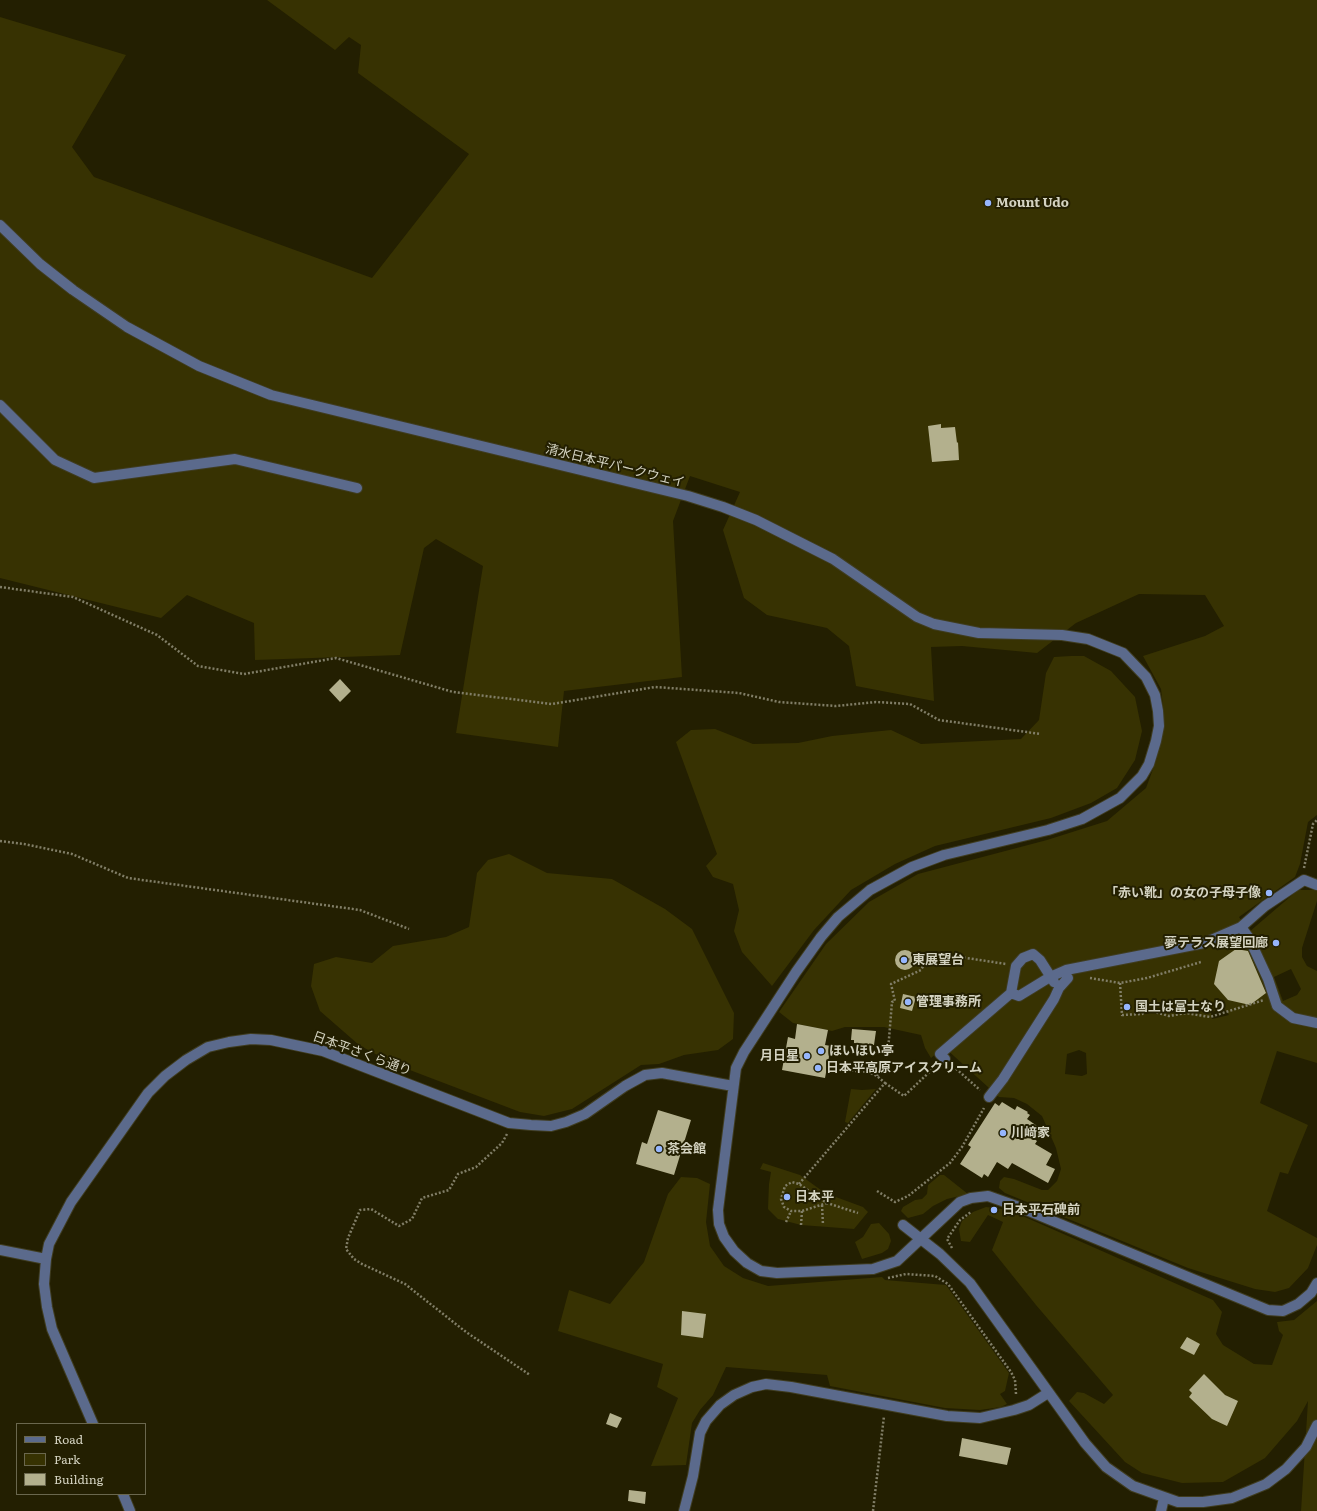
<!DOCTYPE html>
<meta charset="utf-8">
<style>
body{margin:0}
#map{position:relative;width:1317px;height:1511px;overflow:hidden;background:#231f01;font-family:Literata,serif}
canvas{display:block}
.legend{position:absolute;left:16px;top:1423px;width:130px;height:72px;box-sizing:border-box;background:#231f01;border:1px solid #6a674e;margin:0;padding:5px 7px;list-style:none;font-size:12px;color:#d4d3c1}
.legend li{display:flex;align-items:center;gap:8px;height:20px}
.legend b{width:20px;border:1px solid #6a674e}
</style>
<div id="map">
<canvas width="1317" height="1511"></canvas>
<ul class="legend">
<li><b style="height:5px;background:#5b6a8c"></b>Road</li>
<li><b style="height:11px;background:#373202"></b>Park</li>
<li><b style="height:11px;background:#b3b08d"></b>Building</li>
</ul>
</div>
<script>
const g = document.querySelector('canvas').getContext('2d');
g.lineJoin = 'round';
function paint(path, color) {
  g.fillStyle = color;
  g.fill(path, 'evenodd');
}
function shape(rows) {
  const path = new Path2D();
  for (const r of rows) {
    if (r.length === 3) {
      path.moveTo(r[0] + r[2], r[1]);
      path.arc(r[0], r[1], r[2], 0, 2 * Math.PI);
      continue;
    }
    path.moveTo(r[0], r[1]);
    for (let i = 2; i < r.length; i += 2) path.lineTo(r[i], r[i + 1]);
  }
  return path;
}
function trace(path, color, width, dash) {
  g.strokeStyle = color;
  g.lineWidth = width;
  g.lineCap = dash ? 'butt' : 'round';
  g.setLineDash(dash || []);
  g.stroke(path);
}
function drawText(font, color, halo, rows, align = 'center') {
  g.font = font + ' Literata,"Noto Sans JP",serif';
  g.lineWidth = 4;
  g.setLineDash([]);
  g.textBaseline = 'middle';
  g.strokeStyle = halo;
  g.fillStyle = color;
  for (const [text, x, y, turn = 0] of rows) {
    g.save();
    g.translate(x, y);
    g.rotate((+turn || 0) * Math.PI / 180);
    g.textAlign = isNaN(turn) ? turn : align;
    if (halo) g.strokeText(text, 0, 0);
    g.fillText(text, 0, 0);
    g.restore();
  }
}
const green = shape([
 [267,0,1317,0,1317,815,1308,822,1300,864,1295,877,1239,917,1249,932,1298,890,1317,890,1317,901,1302,948,1302,957,1307,966,1317,971,1317,1063,1277,1051,1260,1103,1308,1125,1288,1174,1280,1172,1267,1211,1317,1238,1317,1245,1308,1268,1289,1288,1275,1292,1255,1289,1188,1268,1005,1193,999,1188,1000,1181,1004,1177,1014,1179,1042,1190,1048,1190,1057,1181,1061,1169,1056,1148,1042,1116,1027,1104,1014,1098,999,1097,944,1047,931,1058,925,1048,921,1035,884,1027,845,1027,832,1031,793,1023,779,1012,826,944,869,902,918,874,1047,840,1107,821,1146,788,1156,761,1164,715,1161,689,1143,656,1205,636,1224,626,1205,595,1139,594,1076,623,1037,653,962,646,931,647,934,701,856,686,849,646,827,628,767,615,744,598,723,530,740,492,690,476,673,521,682,677,564,691,558,747,456,733,483,566,436,539,424,548,400,655,255,660,254,623,187,595,161,618,0,578,0,17,126,55,72,147,94,177,372,278,469,154,358,73,361,45,349,37,335,50],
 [1291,969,1301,989,1297,995,1283,1001,1274,977],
 [1224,1009,1229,1015,1212,1019,1211,1012],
 [1079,1050,1086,1053,1087,1074,1082,1076,1065,1074,1067,1054],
 [1071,656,1084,656,1111,671,1135,697,1142,731,1135,760,1117,788,1091,803,1051,818,935,846,895,864,851,890,814,930,772,986,742,952,734,931,739,910,733,884,713,877,706,866,717,854,676,742,691,730,715,729,753,744,798,743,832,736,891,730,921,744,1021,739,1039,720,1046,673,1054,657],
 [509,854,547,873,612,879,665,909,692,929,734,1013,733,1039,718,1050,684,1055,659,1064,641,1065,572,1109,544,1116,520,1112,394,1064,359,1045,320,1011,311,986,314,964,336,957,372,963,393,946,446,937,469,927,477,873,488,860],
 [851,1089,862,1090,876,1089,848,1123,845,1122],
 [763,1163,800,1175,825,1193,863,1207,868,1212,854,1229,801,1225,778,1219,768,1209,769,1184,771,1172,760,1169],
 [940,1175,944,1175,968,1194,947,1199,933,1206,923,1214,908,1218,901,1211,903,1207,915,1200,922,1199,927,1194,928,1185],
 [681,1177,697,1178,710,1184,706,1222,710,1246,724,1266,743,1278,768,1286,882,1277,885,1280,946,1285,1009,1373,1005,1391,1000,1394,1007,1404,1001,1407,980,1410,945,1408,830,1386,827,1375,726,1367,713,1395,700,1410,692,1423,686,1465,651,1466,678,1398,657,1387,663,1364,558,1331,569,1290,610,1304,644,1262,668,1194],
 [986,1207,1009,1210,1213,1300,1222,1312,1216,1334,1223,1345,1254,1364,1272,1365,1283,1335,1279,1331,1277,1322,1294,1320,1317,1301,1317,1511,1301,1511,1308,1401,1297,1421,1265,1458,1223,1482,1182,1483,1142,1473,1125,1462,1069,1401,1077,1392,1084,1393,1104,1404,1113,1395,1036,1305,992,1250,1003,1222,988,1215,970,1242,961,1241,959,1229,962,1221,973,1212],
 [879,1223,889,1234,891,1241,888,1249,882,1253,862,1259,855,1242,863,1237,871,1224]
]);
const building = shape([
 [941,424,941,428,955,427,957,443,958,442,959,460,932,462,928,426],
 [340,679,351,691,340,702,329,690],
 [1236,949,1248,951,1266,993,1250,1005,1228,1000,1214,984,1219,961],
 [905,960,10],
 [903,994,916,997,912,1011,900,1008],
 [797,1024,828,1030,825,1045,831,1046,825,1078,782,1070,788,1037,795,1039],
 [852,1029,876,1031,874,1045,854,1043,854,1040,851,1040],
 [1002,1102,1015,1110,1017,1106,1028,1112,1027,1113,1030,1115,1027,1119,1040,1128,1033,1138,1037,1141,1035,1144,1052,1154,1046,1165,1055,1169,1048,1183,1012,1163,1008,1169,997,1162,988,1177,984,1174,982,1178,960,1164,971,1147,968,1145,995,1103,999,1106],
 [658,1110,691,1120,674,1175,636,1164,642,1142,647,1144],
 [682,1311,706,1314,703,1338,681,1335],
 [1187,1337,1200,1344,1194,1355,1180,1348],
 [1204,1374,1225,1395,1238,1401,1227,1426,1212,1419,1189,1397,1192,1393,1189,1390],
 [610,1413,622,1418,617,1428,606,1424],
 [962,1438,1011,1448,1007,1465,959,1456],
 [629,1490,646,1492,645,1504,628,1501]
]);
const path = shape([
 [0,587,73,597,157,635,198,666,244,674,336,658,453,692,552,704,655,687,739,693,779,702,836,706,876,702,910,704,939,720,1041,734],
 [0,841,24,844,72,854,128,878,360,910,409,929],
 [1304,868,1313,824,1317,820],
 [904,960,916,958,960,957,1006,964],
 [1090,978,1120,983,1147,978,1201,962],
 [1120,983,1122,1015,1142,1014,1148,1010,1169,1016,1186,1013,1210,1017,1264,1000],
 [953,1066,980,1090],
 [877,1076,888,1051,892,1002,895,1001,891,984,921,970,928,958],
 [885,1083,904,1096,937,1065],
 [507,1134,502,1143,476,1167,458,1174,449,1190,422,1198,412,1219,399,1226,371,1209,360,1210,348,1238,346,1249,354,1259,362,1264,405,1284,466,1332,530,1375],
 [799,1184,885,1083,877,1076,868,1072,832,1069],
 [877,1191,895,1202,908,1196,950,1163,962,1147,984,1108],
 [827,1203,802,1211,791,1211,784,1207,781,1199,785,1186,792,1182,799,1184,827,1203,858,1213],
 [822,1205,823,1225],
 [786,1222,791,1211],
 [801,1225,802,1211],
 [952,1248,947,1239,960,1220,971,1212],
 [888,1278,906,1274,935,1276,948,1284,1011,1372,1015,1380,1016,1394],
 [873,1511,884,1416]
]);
const minor = shape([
 [0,225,40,264,73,290,127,327,199,366,271,395,688,496,723,507,756,520,833,559,917,617,934,624,979,633,1062,635,1088,639,1123,653,1146,677,1155,695,1158,711,1159,726,1156,741,1149,764,1142,776,1120,798,1082,819,1048,830,944,855,912,867,870,890,838,917,821,937,796,972,744,1052,736,1068,718,1210,719,1224,724,1237,734,1251,747,1263,761,1271,777,1273,873,1269,897,1261,960,1202,971,1198,988,1196,1019,1207,1268,1310,1283,1311,1298,1304,1311,1293,1317,1283],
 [0,405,55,460,94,478,235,459,357,488],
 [1241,927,1249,938,1268,979,1277,1006,1293,1018,1317,1023],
 [1011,993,1016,966,1023,958,1033,954,1040,960,1054,982],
 [945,1059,940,1054,1011,993,1019,996,1050,977,1066,970,1204,943,1241,927,1265,906,1304,880,1317,885],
 [989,1097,1003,1079,1054,999,1059,988,1068,978],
 [903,1225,940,1254,970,1283,1085,1443,1106,1467,1133,1486,1178,1502,1203,1502,1232,1498,1266,1484,1286,1469,1306,1447,1317,1425],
 [0,1250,46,1259,49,1244,71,1202,148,1093,165,1076,186,1060,208,1047,229,1042,251,1039,271,1040,323,1051,509,1123,531,1125,551,1126,566,1122,585,1114,625,1086,645,1075,662,1073,733,1086],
 [46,1259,44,1284,47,1307,52,1329,93,1424],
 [123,1494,130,1511],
 [684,1511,693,1476,700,1433,706,1421,720,1405,734,1395,752,1387,766,1384,791,1387,947,1416,980,1418,1014,1410,1029,1405,1048,1393],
 [1161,1511,1164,1498]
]);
const markers = [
 [988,203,4,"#96b6fd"],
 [1269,893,4,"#96b6fd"],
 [1276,943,4,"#96b6fd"],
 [904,960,4,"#96b6fd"],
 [908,1002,4,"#96b6fd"],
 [1127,1007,4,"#96b6fd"],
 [821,1051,4,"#96b6fd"],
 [807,1056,4,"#96b6fd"],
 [818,1068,4,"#96b6fd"],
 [1003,1133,4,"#96b6fd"],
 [659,1149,4,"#96b6fd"],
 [787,1197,4,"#96b6fd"],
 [994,1210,4,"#96b6fd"]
];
const poiNames = [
 ["Mount Udo",996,203],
 ["「赤い靴」の女の子母子像",1261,893,"right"],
 ["夢テラス展望回廊",1268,943,"right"],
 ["東展望台",912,960],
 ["管理事務所",916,1002],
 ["国土は富士なり",1135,1007],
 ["ほいほい亭",829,1051],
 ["月日星",799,1056,"right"],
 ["日本平高原アイスクリーム",826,1068],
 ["川﨑家",1011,1133],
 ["茶会館",667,1149],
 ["日本平",795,1197],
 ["日本平石碑前",1002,1210]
];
const streetNames = [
 ["清水日本平パークウェイ",615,466,14],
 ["日本平さくら通り",362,1054,20]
];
paint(green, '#373202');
paint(building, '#b3b08d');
trace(minor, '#3f3c20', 12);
trace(path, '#817e67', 2.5, [2, 2]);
trace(minor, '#5b6a8c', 10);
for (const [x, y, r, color] of markers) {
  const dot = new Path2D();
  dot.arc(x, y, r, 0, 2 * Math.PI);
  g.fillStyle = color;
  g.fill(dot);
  trace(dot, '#231f01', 1.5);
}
drawText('bold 13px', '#d4d3c1', '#231f01', poiNames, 'left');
drawText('13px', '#d4d3c1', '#231f01', streetNames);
</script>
